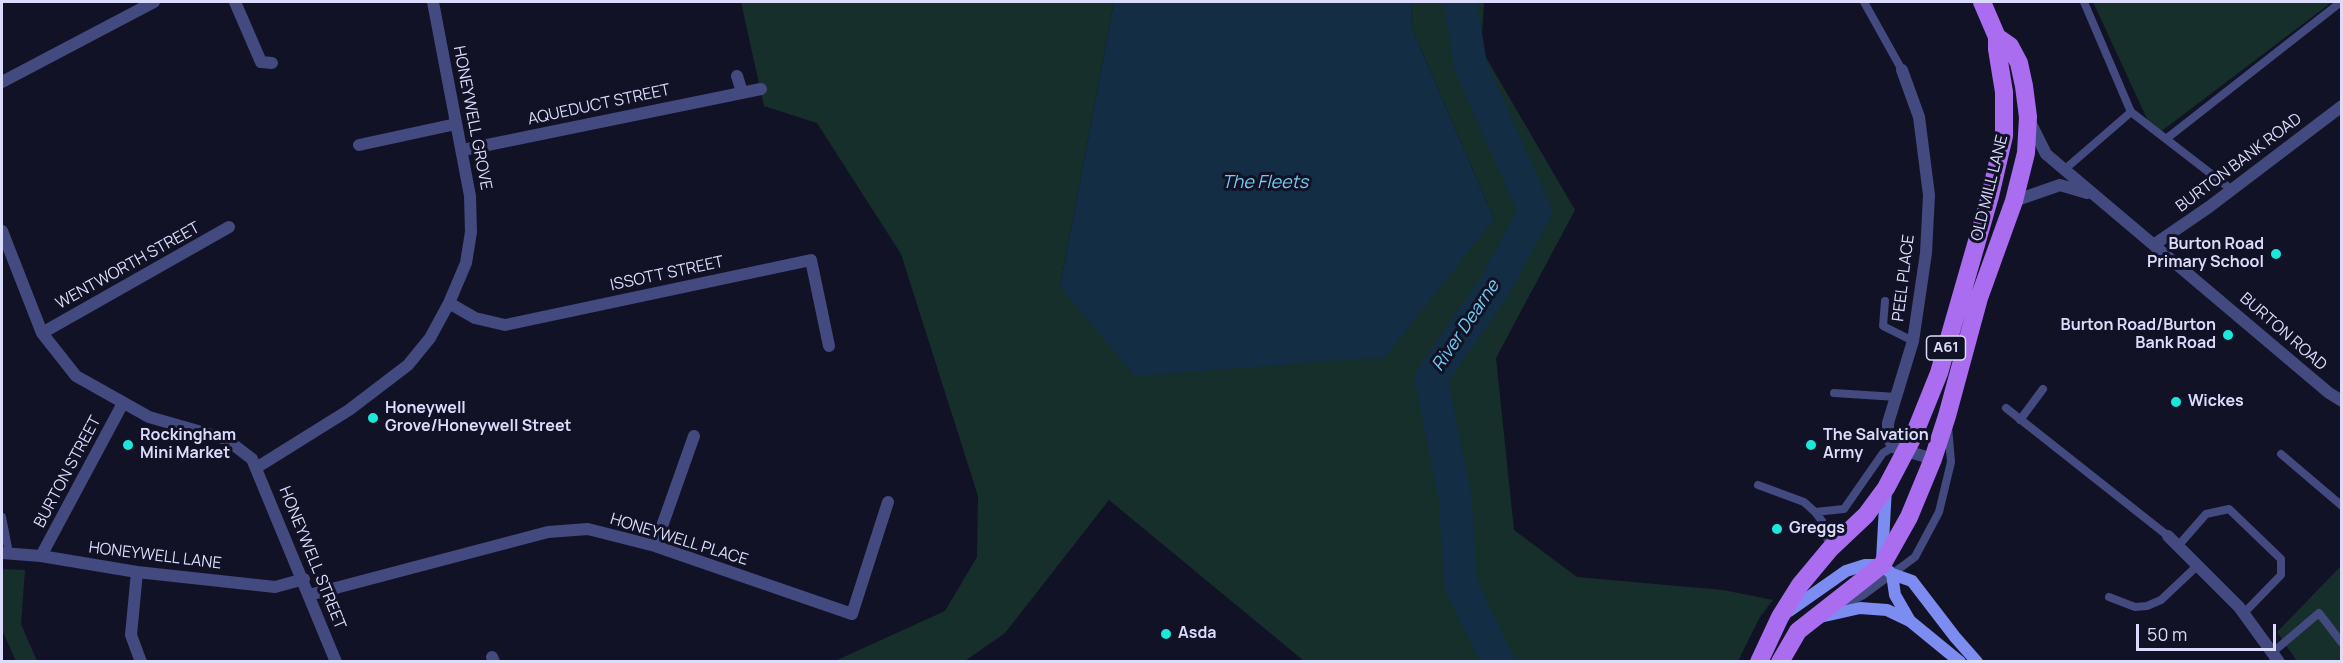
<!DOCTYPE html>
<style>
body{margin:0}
#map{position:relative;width:2343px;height:663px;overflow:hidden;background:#121226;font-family:Manrope,sans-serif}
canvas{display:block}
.frame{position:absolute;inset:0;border:3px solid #dbdcfb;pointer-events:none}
.scale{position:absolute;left:2136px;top:624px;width:140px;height:27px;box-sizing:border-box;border:3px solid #dbdcfb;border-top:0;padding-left:8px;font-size:18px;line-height:21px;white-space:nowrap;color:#dbdcfb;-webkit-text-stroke:4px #121226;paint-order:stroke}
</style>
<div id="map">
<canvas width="2343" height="663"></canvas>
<div class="frame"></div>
<div class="scale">50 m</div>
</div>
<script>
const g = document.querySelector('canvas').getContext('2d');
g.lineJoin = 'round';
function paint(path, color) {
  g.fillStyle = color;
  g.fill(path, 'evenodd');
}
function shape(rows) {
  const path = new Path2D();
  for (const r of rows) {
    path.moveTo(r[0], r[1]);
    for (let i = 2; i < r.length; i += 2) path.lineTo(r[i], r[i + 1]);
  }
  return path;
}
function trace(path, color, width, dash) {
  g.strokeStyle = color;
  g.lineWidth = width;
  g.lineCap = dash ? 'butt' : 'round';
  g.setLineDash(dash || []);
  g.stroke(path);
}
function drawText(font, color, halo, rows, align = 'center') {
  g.font = font + ' Manrope,sans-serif';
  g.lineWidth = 6;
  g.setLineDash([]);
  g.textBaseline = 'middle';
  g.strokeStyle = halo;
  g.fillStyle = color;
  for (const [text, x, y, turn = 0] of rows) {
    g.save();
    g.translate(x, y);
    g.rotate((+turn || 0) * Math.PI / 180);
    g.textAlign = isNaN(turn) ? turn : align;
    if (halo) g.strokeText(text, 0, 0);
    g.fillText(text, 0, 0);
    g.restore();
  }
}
const green = shape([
 [741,2,1114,2,1060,287,1494,219,1411,26,1412,2,1484,2,1481,49,1575,210,1496,358,1514,530,1577,577,1723,590,1773,600,1760,617,1738,661,1304,661,1109,500,1005,633,965,661,835,661,945,611,977,557,978,496,901,254,817,123,764,106],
 [2093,2,2332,2,2155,136],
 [2341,566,2341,661,2297,661,2277,632],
 [2,569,25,570,21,624,37,661,16,661,2,630]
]);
const water = shape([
 [1114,2,1412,2,1411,26,1494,219,1385,357,1135,376,1060,287]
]);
const river = shape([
 [1460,2,1471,67,1535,211,1496,284,1431,378,1455,497,1461,585,1498,662]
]);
const lane = shape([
 [1864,2,1902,70],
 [2131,112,2232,190],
 [2166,139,2341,2],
 [2064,170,2131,112,2084,2],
 [1885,301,1883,326,1913,341],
 [1834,393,1897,397],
 [2006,408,2168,536],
 [2020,420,2043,389],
 [2281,454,2342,506],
 [1758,485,1804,502,1815,512,1822,521,1830,548],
 [1815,512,1844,509,1883,453,1893,447],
 [2,517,9,553],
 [2178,546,2206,514,2229,509,2281,559,2281,575,2244,613],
 [2109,597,2135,607,2147,606,2161,600,2197,566],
 [1839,607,1862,596,1915,557,1939,512,1951,462,1948,426],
 [2273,652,2319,613,2342,643]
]);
const street = shape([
 [235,2,261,62,272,63],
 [1902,70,1919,117,1929,195,1926,253,1913,341,1888,423,1888,436,1893,447,1933,459],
 [737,76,742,92],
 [2,82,154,2],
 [2031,124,2046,154,2329,393,2342,401],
 [359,145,456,124],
 [463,150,761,89],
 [2014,201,2060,185,2087,193],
 [2,231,42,333,76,376,149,417,226,439,252,459,336,662],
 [2155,244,2209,207,2342,106],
 [449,303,475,318,505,325,811,260,829,346],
 [42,333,229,227],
 [256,468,349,410,408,365,430,338,449,303,466,263,471,232,470,196,433,2],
 [2168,536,2239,607,2279,662],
 [655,546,694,436],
 [2,553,41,556,137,572,275,587,304,579],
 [41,556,123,403],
 [137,572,131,635,141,662],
 [309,595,548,532,588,529,655,546,852,614,888,502],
 [492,657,494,662]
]);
const secondary = shape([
 [1882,560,1886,488],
 [1892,574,1895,595,1910,621],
 [1789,611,1846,571,1865,565,1882,565,1892,574,1912,581,1955,637,1977,662],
 [1820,617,1860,608,1887,610,1910,621,1960,662]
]);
const primary = shape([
 [1759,662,1780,617,1800,585,1830,549,1866,515,1886,488,1914,435,1939,373,1990,196,2004,136,2004,92,1997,49,1997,37,1982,2],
 [1780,662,1798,631,1882,565,1909,517,1933,459,1947,416,1979,298,2014,201,2026,153,2028,117,2024,86,2019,63,2010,46,1997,37]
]);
const markers = [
 [2276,254,6,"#1be7db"],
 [2228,335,6,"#1be7db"],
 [2176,402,6,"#1be7db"],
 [373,418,6,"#1be7db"],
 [128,445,6,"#1be7db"],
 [1811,445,6,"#1be7db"],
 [1777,529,6,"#1be7db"],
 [1166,634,6,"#1be7db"]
];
const shields = [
 [1946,348,39]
];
const shieldNames = [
 ["A61",1946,348]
];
const streetNames = [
 ["AQUEDUCT STREET",599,105,-12],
 ["HONEYWELL GROVE",472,118,79],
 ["BURTON BANK ROAD",2239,163,-37],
 ["OLD MILL LANE",1990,188,-76],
 ["WENTWORTH STREET",128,266,-29],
 ["ISSOTT STREET",667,274,-12],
 ["PEEL PLACE",1904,278,-83],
 ["BURTON ROAD",2283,332,41],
 ["BURTON STREET",68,472,-62],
 ["HONEYWELL PLACE",679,540,17],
 ["HONEYWELL LANE",155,556,7],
 ["HONEYWELL STREET",312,558,68]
];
const poiNames = [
 ["Burton Road",2264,245,"right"],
 ["Primary School",2264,263,"right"],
 ["Burton Road/Burton",2216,326,"right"],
 ["Bank Road",2216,344,"right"],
 ["Wickes",2188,402],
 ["Honeywell",385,409],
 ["Grove/Honeywell Street",385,427],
 ["Rockingham",140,436],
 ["Mini Market",140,454],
 ["The Salvation",1823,436],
 ["Army",1823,454],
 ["Greggs",1789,529],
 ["Asda",1178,634]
];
const waterNames = [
 ["The Fleets",1265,183],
 ["River Dearne",1466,326,-56]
];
paint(green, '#162f2a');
paint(water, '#122d44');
trace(river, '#122d44', 33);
trace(lane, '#424a80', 8);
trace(street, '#424a80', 12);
trace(secondary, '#7c8cf1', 12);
trace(primary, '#aa6df0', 18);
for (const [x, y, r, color] of markers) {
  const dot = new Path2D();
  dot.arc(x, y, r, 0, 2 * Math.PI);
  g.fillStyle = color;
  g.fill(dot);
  trace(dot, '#121226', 2);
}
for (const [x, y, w] of shields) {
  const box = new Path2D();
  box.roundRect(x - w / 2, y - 12, w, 24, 4.5);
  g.fillStyle = '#121226';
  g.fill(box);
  trace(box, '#dbdcfb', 1.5);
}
drawText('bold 15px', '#dbdcfb', null, shieldNames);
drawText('16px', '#dbdcfb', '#121226', streetNames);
drawText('bold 16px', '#dbdcfb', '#121226', poiNames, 'left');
drawText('italic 18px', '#74caf0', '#121226', waterNames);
</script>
